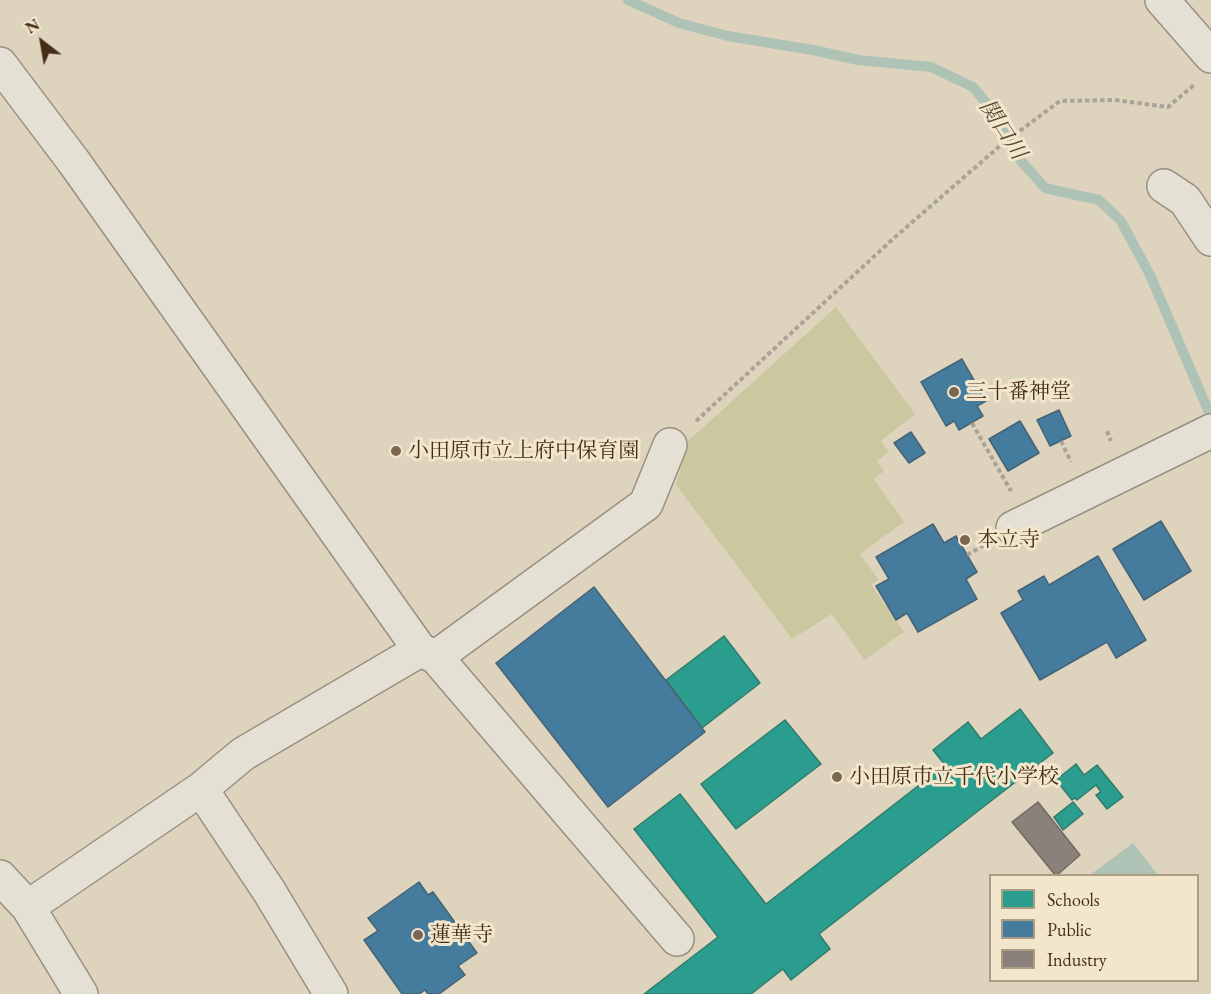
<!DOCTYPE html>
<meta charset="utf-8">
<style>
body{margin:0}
#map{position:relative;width:1211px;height:994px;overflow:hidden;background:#ded4be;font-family:"EB Garamond",serif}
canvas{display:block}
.legend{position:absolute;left:989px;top:874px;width:210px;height:108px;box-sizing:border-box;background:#f2e7cc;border:2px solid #ad9c84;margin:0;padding:8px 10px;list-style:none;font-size:18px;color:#452c17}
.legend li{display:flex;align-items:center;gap:12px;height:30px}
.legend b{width:30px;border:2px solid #ad9c84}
.north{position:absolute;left:12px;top:12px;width:60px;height:60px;-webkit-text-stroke:4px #f2e7cc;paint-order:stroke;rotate:329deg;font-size:16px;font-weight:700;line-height:24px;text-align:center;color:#452c17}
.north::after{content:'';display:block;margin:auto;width:21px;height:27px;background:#452c17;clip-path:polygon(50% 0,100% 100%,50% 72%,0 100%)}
</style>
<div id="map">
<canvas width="1211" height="994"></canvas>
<ul class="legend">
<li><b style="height:16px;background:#2a9d8f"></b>Schools</li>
<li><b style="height:16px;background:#457b9d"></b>Public</li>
<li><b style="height:16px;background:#8a817c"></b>Industry</li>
</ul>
<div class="north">N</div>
</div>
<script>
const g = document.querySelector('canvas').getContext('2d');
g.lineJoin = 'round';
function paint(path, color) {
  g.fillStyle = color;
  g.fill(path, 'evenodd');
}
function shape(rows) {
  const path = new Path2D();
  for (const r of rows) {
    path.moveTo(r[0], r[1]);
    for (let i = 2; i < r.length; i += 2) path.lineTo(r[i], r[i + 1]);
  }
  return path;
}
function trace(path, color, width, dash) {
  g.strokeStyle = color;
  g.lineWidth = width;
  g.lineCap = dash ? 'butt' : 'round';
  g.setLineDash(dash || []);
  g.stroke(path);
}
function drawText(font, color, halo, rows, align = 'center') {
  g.font = font + ' "EB Garamond","Noto Serif JP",serif';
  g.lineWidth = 6;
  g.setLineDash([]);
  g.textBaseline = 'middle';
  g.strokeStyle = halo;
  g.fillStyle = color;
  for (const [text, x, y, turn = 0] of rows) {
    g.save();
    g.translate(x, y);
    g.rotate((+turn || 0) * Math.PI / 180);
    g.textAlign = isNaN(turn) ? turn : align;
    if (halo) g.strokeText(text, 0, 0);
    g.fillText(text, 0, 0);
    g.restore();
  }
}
const green = shape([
 [836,307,915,414,881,441,889,452,877,461,884,471,874,479,904,522,860,554,878,579,871,585,904,632,864,660,832,614,792,639,676,485,688,441]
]);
const water = shape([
 [1133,843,1158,875,1090,875]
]);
const schools = shape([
 [724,636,760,683,702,728,666,680,724,636],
 [1020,709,1053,753,819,934,830,949,791,980,783,969,751,994,644,994,718,937,634,829,680,794,766,904,945,765,933,750,968,722,981,739,1020,709],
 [785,720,821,764,736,829,701,784,785,720],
 [1076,764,1084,775,1097,765,1123,797,1107,809,1096,795,1101,792,1096,785,1077,800,1075,798,1072,800,1056,780,1076,764],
 [1073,802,1083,814,1063,830,1054,817,1073,802]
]);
const public = shape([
 [962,359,986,401,977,406,983,416,959,430,954,421,946,426,921,382,962,359],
 [1059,410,1071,436,1050,446,1037,420,1059,410],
 [1020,421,1039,453,1008,471,989,439,1020,421],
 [911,432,925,453,909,463,894,443,911,432],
 [1161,521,1191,571,1144,600,1113,549,1161,521],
 [933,524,944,543,956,536,977,572,966,579,977,599,918,632,907,613,896,620,876,586,889,579,876,557,933,524],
 [1098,556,1146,640,1116,658,1107,642,1040,680,1001,613,1023,600,1018,591,1044,576,1049,585,1098,556],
 [594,587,705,732,608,807,496,663,594,587],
 [419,882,428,895,433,892,477,953,458,966,465,975,439,994,428,994,425,990,419,994,402,994,364,940,378,931,368,918,419,882]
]);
const industry = shape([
 [1038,802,1080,855,1056,876,1012,822,1038,802]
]);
const stream = shape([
 [628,0,679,23,728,36,813,50,858,60,931,67,973,87,998,117,1015,154,1045,188,1099,200,1121,221,1150,275,1211,417]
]);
const path = shape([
 [696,421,894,238,1001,145,1060,101,1115,100,1168,107,1194,85],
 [972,423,1011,491],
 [1107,431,1111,441],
 [1061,441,1071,462],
 [967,555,984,545]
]);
const minor = shape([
 [1162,0,1211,56],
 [0,64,74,162,420,650],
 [1164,186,1185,200,1211,239],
 [1013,528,1211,431],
 [436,657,677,939],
 [201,789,269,891,331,994],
 [0,877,28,907,81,994],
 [28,907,201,789,243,754,420,650,436,657,646,504,670,445]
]);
const markers = [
 [954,392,6,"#7b6751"],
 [396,451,6,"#7b6751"],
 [965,540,6,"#7b6751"],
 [837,777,6,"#7b6751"],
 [418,935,6,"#7b6751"]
];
const poiNames = [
 ["三十番神堂",966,392],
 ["小田原市立上府中保育園",408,451],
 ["本立寺",977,540],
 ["小田原市立千代小学校",849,777],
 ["蓮華寺",430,935]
];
const waterNames = [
 ["関口川",1002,130,57]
];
paint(green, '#cbc8a0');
paint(water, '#aec2b6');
paint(schools, '#2a9d8f');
trace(schools, '#327b6b', 1.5);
paint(public, '#457b9d');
trace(public, '#456375', 1.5);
paint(industry, '#8a817c');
trace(industry, '#75685e', 1.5);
trace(stream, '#aec2b6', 10);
trace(minor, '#988f80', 36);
trace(path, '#a9a398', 4, [4.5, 3]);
trace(minor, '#e5e0d4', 33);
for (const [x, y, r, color] of markers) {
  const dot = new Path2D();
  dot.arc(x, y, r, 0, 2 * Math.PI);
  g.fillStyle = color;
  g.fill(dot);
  trace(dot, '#f2e7cc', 2);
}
drawText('21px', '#452c17', '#f2e7cc', poiNames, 'left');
drawText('italic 22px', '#564836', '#f2e7cc', waterNames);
</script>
